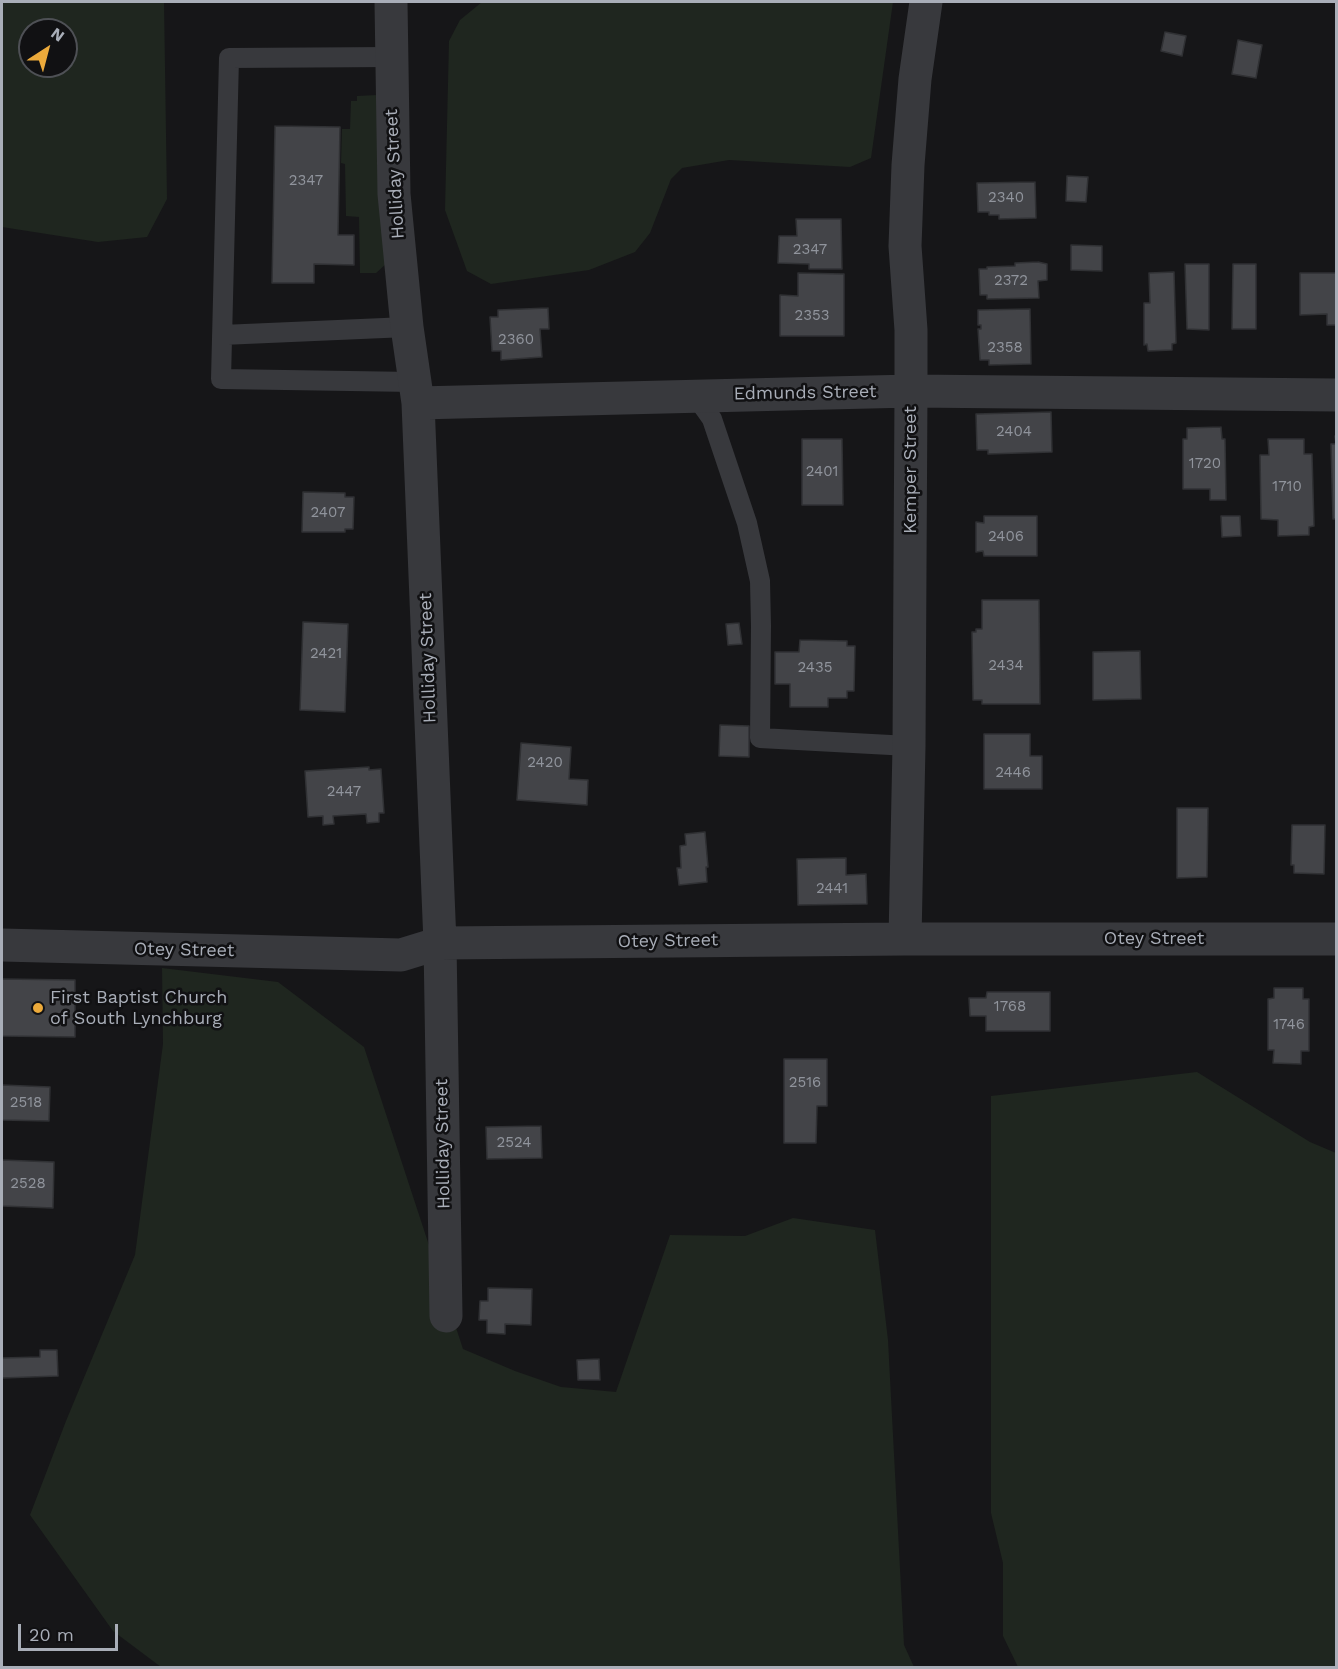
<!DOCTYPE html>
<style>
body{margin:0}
#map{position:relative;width:1338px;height:1669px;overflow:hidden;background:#161618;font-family:"Work Sans",sans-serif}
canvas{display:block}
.frame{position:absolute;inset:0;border:3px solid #a9aeb8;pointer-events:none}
.north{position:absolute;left:18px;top:18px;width:60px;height:60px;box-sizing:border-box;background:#111113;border:2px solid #4e5055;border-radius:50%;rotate:36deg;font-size:16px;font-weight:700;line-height:24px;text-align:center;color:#a9aeb8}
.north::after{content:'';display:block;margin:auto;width:21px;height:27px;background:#ecaa3b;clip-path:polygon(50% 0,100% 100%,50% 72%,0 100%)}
.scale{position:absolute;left:18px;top:1624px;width:100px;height:27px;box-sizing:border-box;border:3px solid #a9aeb8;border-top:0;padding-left:8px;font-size:18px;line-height:21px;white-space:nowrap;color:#a9aeb8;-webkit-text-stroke:4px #111113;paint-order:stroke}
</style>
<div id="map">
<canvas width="1338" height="1669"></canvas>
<div class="frame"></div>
<div class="north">N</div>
<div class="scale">20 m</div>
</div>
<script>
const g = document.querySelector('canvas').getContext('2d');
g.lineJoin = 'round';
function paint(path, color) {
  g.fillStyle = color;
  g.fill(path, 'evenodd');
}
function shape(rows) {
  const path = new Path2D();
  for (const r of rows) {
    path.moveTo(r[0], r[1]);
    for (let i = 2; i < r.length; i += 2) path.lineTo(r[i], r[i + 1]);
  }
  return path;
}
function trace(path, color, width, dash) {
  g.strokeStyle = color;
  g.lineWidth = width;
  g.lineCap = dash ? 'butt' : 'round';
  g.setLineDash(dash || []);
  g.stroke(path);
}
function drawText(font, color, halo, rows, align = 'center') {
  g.font = font + ' "Work Sans",sans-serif';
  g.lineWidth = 5;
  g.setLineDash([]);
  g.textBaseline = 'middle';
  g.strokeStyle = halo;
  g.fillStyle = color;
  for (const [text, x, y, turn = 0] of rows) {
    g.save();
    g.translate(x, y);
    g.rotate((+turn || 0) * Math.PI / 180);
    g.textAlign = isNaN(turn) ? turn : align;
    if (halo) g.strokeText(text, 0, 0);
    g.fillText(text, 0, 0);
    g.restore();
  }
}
const green = shape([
 [2,2,164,2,167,199,147,237,98,242,2,227],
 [30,30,66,30,66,66,30,66],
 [482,2,893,2,871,158,850,167,729,160,682,168,671,179,650,233,635,252,589,270,491,284,467,271,445,210,449,41,460,20],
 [377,95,386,264,376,273,360,273,359,217,346,216,345,164,341,163,342,129,350,129,351,101,357,101,357,96],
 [162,968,278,982,364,1047,463,1349,515,1371,561,1387,616,1392,670,1235,745,1236,793,1218,875,1230,888,1340,904,1645,914,1667,161,1667,113,1631,30,1515,66,1421,135,1255,163,1044],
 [1197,1072,1310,1142,1336,1153,1336,1667,1018,1667,1003,1636,1003,1563,991,1513,991,1096]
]);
const building = shape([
 [1165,32,1186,36,1182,56,1161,51,1165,32],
 [1238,40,1262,45,1256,78,1232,74,1238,40],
 [275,126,340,127,338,235,354,235,354,265,314,264,314,283,272,283,275,126],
 [1067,176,1088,177,1086,202,1066,201,1067,176],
 [1035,182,1036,218,999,219,999,215,989,215,989,212,978,212,977,183,1035,182],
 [796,219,841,219,842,269,809,269,809,264,778,263,779,236,797,236,796,219],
 [1071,245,1102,246,1102,271,1071,270,1071,245],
 [1038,262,1047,264,1047,280,1038,281,1039,298,987,299,987,295,980,295,979,269,987,269,987,267,1015,266,1015,263,1038,262],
 [1185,264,1209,264,1209,330,1187,329,1185,264],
 [1233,264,1256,264,1256,329,1232,329,1233,264],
 [1174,272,1176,343,1172,344,1172,350,1148,351,1147,344,1144,345,1144,303,1150,303,1149,273,1174,272],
 [798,273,844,274,844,336,780,336,780,295,798,296,798,273],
 [1300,273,1336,273,1336,325,1327,325,1327,314,1300,315,1300,273],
 [548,308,549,329,540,329,542,357,501,360,501,351,492,351,490,317,498,317,498,310,548,308],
 [1030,309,1031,364,989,365,989,360,980,360,978,329,981,329,981,325,978,325,978,310,1030,309],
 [1051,412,1052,452,988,454,988,450,977,450,976,414,1051,412],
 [1221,427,1222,439,1225,439,1226,500,1210,500,1210,489,1183,489,1183,439,1187,439,1187,428,1221,427],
 [1335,436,1336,436,1336,519,1333,519,1331,444,1336,444,1335,436],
 [802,439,842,439,843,505,802,505,802,439],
 [1268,439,1304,439,1304,454,1312,454,1314,526,1309,527,1309,535,1278,536,1278,520,1261,519,1260,455,1269,455,1268,439],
 [303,492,345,493,345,497,354,497,353,529,345,529,345,532,302,532,303,492],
 [984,516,1037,516,1037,556,984,556,983,551,976,552,976,522,984,523,984,516],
 [1221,516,1240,516,1241,536,1222,537,1221,516],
 [982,600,1039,600,1040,704,982,704,982,700,973,700,972,632,976,632,976,629,982,629,982,600],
 [303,622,348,624,345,712,300,710,303,622],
 [739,623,742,644,728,645,726,624,739,623],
 [800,640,847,641,847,646,855,646,854,691,847,691,847,698,828,698,828,707,790,707,790,684,775,684,775,652,799,652,800,640],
 [1140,651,1141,699,1093,700,1093,652,1140,651],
 [720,725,749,726,749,757,719,756,720,725],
 [984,734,1030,734,1030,756,1042,756,1042,789,984,789,984,734],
 [521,743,571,747,569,779,588,780,587,805,517,800,521,743],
 [369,767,369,770,381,769,384,813,379,813,379,822,367,823,366,814,333,816,334,824,323,825,323,816,308,817,305,771,369,767],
 [1177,808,1208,808,1207,877,1177,878,1177,808],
 [1292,825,1325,825,1324,874,1294,873,1294,865,1291,865,1292,825],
 [705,832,708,867,706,867,707,882,679,885,677,868,681,868,680,846,686,845,685,834,705,832],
 [846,858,846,875,866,874,867,904,798,905,797,859,846,858],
 [2,979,75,980,75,1037,2,1036,2,979],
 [1274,988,1303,988,1303,999,1309,999,1309,1051,1301,1051,1301,1064,1273,1063,1274,1050,1268,1050,1268,999,1274,998,1274,988],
 [987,992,1050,992,1050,1031,986,1031,986,1016,970,1016,969,998,986,998,987,992],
 [784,1059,827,1059,827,1106,817,1106,816,1143,784,1143,784,1059],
 [2,1085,50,1087,49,1121,2,1120,2,1085],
 [541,1126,542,1158,487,1159,486,1127,541,1126],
 [2,1160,54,1162,53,1208,2,1206,2,1160],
 [488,1288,532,1289,531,1325,505,1324,505,1334,487,1333,487,1320,479,1320,480,1301,488,1301,488,1288],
 [40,1350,57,1350,58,1376,2,1378,2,1358,40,1357,40,1350],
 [599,1359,600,1380,578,1380,577,1360,599,1359]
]);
const service = shape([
 [391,57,229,58,221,379,414,382],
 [222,335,407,327],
 [695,395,712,419,747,523,760,581,761,626,760,738,909,746]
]);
const minor = shape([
 [391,2,394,194,407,327,418,403,440,943,446,1316],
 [418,403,911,391,1336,395],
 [905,939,909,746,911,391,911,330,905,246,908,165,915,79,926,2],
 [2,945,401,955,440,943,905,939,1336,939]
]);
const markers = [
 [38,1008,6,"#ecaa3b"]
];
const numberNames = [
 ["2347",306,181],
 ["2340",1006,198],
 ["2347",810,250],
 ["2372",1011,281],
 ["2353",812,316],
 ["2360",516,340],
 ["2358",1005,348],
 ["2404",1014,432],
 ["1720",1205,464],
 ["2401",822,472],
 ["1710",1287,487],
 ["2407",328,513],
 ["2406",1006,537],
 ["2421",326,654],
 ["2434",1006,666],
 ["2435",815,668],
 ["2420",545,763],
 ["2446",1013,773],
 ["2447",344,792],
 ["2441",832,889],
 ["1768",1010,1007],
 ["1746",1289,1025],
 ["2516",805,1083],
 ["2518",26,1103],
 ["2524",514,1143],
 ["2528",28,1184]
];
const streetNames = [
 ["Holliday Street",395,174,-93],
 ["Edmunds Street",805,393,-1],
 ["Kemper Street",911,470,-90],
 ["Holliday Street",428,658,-92],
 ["Otey Street",1154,939],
 ["Otey Street",668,941,-1],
 ["Otey Street",184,950,1],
 ["Holliday Street",443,1144,-91]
];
const poiNames = [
 ["First Baptist Church",50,998],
 ["of South Lynchburg",50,1019]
];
paint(green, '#1f261f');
paint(building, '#434448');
trace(building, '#303134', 1.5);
trace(service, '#38393d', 20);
trace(minor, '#38393d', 33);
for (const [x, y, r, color] of markers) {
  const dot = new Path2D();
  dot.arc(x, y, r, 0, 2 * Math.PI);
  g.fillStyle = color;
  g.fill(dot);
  trace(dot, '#111113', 2);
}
drawText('15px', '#90949c', null, numberNames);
drawText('18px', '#a9aeb8', '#111113', streetNames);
drawText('18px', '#a9aeb8', '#111113', poiNames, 'left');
</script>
